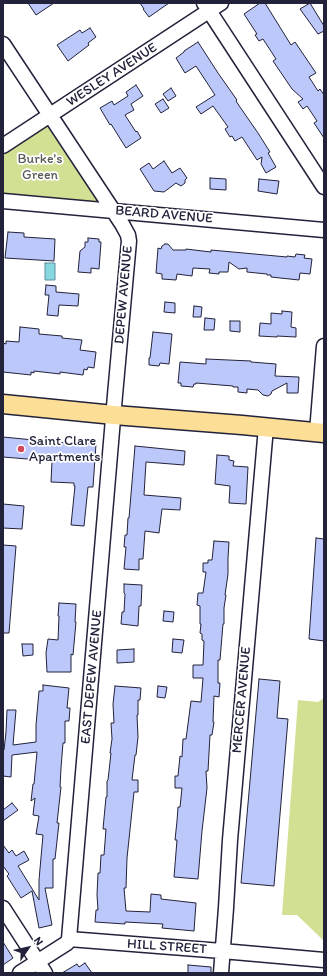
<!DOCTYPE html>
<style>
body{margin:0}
#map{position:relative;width:327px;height:976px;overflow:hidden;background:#fff;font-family:Itim,sans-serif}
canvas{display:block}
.frame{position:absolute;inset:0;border:4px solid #22223b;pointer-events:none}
.north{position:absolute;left:8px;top:928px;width:40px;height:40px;-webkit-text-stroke:3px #fff;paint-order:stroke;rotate:56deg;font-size:11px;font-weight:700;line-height:16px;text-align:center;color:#22223b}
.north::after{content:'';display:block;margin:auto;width:14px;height:18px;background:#22223b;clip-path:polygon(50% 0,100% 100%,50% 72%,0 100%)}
</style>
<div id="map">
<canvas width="327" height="976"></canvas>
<div class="frame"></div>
<div class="north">N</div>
</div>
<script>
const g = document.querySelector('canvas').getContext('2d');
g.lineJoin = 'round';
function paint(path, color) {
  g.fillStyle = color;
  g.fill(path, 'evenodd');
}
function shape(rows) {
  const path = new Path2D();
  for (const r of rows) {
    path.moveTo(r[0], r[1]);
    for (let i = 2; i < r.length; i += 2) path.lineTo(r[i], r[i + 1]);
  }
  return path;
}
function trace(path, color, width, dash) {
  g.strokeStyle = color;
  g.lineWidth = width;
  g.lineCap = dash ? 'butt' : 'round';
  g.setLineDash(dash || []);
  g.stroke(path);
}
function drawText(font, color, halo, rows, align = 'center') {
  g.font = font + ' Itim,sans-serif';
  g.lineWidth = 3.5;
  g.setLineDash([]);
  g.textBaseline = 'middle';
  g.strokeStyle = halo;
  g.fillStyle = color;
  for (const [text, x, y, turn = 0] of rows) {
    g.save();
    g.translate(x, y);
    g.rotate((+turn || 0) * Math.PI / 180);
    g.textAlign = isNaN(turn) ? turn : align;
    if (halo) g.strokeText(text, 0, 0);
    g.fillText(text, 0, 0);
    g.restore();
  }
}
const green = shape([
 [48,124,102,203,3,195,3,153],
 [324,698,324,940,323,940,297,915,282,915,298,700,318,702]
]);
const water = shape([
 [45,263,55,263,55,280,45,280,45,263]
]);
const building = shape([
 [28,3,54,3,36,15,28,3],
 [140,3,169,3,149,17,143,9,144,9,140,3],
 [260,3,265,3,291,45,295,42,316,73,309,77,318,91,320,89,324,95,324,138,314,123,317,121,307,106,303,109,298,102,303,99,292,89,273,61,276,59,263,39,259,41,255,35,257,34,244,14,260,3],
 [310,3,324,26,324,31,318,34,300,9,310,3],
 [90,28,96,37,88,43,89,45,68,61,57,45,80,30,82,33,90,28],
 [198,42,218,73,237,100,236,101,240,107,258,133,270,152,268,153,276,167,266,173,261,164,262,157,257,160,242,137,235,141,232,136,230,137,225,129,228,127,213,106,201,114,196,107,215,95,196,66,185,73,176,58,184,52,184,51,198,42],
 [136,85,143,96,131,104,134,110,125,115,136,132,137,131,141,138,126,148,111,124,110,125,100,108,112,101,114,105,128,96,126,92,136,85],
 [171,88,176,96,168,101,163,94,171,88],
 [163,99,169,108,161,113,155,104,163,99],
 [164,161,172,173,180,168,187,178,185,180,185,183,181,186,176,183,164,192,154,191,140,169,149,163,153,169,164,161],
 [210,178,226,179,226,190,210,189,210,178],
 [259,179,279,181,277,194,258,191,259,179],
 [8,232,24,233,24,237,55,239,54,261,5,258,8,232],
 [88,238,99,239,99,242,101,242,99,269,91,268,91,273,78,272,80,251,85,247,85,242,88,242,88,238],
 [165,244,168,244,173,250,186,250,186,249,211,252,211,250,287,257,287,256,295,257,296,254,305,255,304,258,312,259,310,274,300,273,299,280,271,277,271,275,267,275,267,274,247,272,247,268,239,269,229,262,228,272,219,272,219,274,209,273,210,269,193,268,192,276,177,274,176,280,162,279,162,274,156,273,158,248,161,249,162,246,165,244],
 [46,285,56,286,56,292,79,294,78,306,59,305,58,316,47,315,49,295,45,295,46,285],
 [165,302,175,303,175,313,164,312,165,302],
 [194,306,202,307,201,317,193,317,194,306],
 [282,311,292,312,291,327,296,328,296,337,277,336,277,337,259,336,260,323,271,324,271,313,282,314,282,311],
 [205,318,215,319,214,330,204,330,205,318],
 [230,321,240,321,240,332,230,331,230,321],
 [20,327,39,329,39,334,62,336,62,338,82,340,80,350,96,352,94,368,88,367,87,370,84,369,83,375,60,372,60,374,34,371,34,373,31,372,31,375,3,372,3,343,6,344,6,341,19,342,20,327],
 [153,332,172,334,169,364,160,363,159,366,149,365,149,358,150,358,153,332],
 [206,359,251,361,251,362,276,364,275,376,299,377,298,393,287,393,287,383,272,391,271,394,268,396,263,395,258,390,247,389,247,393,238,392,238,387,233,387,233,386,196,383,196,384,194,384,193,387,181,386,181,383,178,383,180,362,206,364,206,359],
 [3,437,54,442,96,444,93,487,88,487,84,526,71,525,75,486,74,486,74,483,51,482,52,461,3,457,3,437],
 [135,446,185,451,184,465,146,462,144,495,181,498,180,510,162,509,159,533,145,531,143,559,139,559,139,570,124,569,126,547,124,547,125,535,127,535,128,518,129,518,135,446],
 [217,455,229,456,229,460,234,461,233,466,248,467,246,504,229,503,230,486,215,484,217,455],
 [3,504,24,506,22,529,3,528,3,504],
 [316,538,324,539,324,641,309,639,316,538],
 [214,541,229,542,228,558,228,574,225,595,226,595,224,608,224,624,223,624,220,660,218,660,218,683,220,683,219,697,214,696,213,722,214,722,212,735,210,735,208,771,206,771,207,788,202,831,198,879,174,877,177,840,175,840,177,821,178,807,180,807,182,788,175,788,175,776,178,776,180,756,182,757,183,739,186,739,191,701,201,702,203,678,193,678,193,665,203,665,204,641,202,640,202,634,200,633,201,624,200,624,200,606,197,605,198,593,203,593,206,572,203,572,203,563,208,563,208,560,212,560,214,541],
 [3,545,16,546,9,633,3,633,3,545],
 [124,584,142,585,141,606,139,606,138,626,121,624,122,612,124,612,125,594,124,593,124,584],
 [59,603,76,604,75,622,76,622,73,655,71,654,71,672,47,672,46,653,48,639,58,640,59,616,58,616,59,603],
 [164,611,174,612,173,622,163,621,164,611],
 [173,639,184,640,182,653,172,652,173,639],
 [22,644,33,644,33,655,23,656,22,644],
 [134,649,134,662,117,663,117,650,134,649],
 [259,679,280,681,277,718,288,719,274,886,241,883,259,679],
 [43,685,69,688,67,708,70,708,69,721,65,721,65,743,63,743,61,768,60,787,61,787,57,823,59,823,55,859,53,859,53,888,45,888,52,925,39,928,32,891,21,898,7,876,9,874,3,866,3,845,9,853,12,850,16,856,24,851,29,860,18,866,39,900,39,880,43,835,36,834,39,816,33,815,35,798,31,801,33,784,34,784,37,752,12,755,11,777,3,776,3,750,4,750,6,732,7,710,16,710,13,745,36,742,36,725,39,691,43,691,43,685],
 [115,686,141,688,140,700,138,700,138,715,137,715,138,737,136,755,135,755,132,780,138,780,138,792,134,792,127,858,126,888,124,888,126,911,150,912,151,894,161,895,161,899,196,903,194,931,162,928,163,924,125,922,125,924,95,922,96,910,98,910,97,895,98,873,100,873,101,855,104,855,106,829,103,829,106,797,107,797,107,781,108,780,111,753,110,753,112,739,111,723,114,723,113,704,115,686],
 [158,686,167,687,165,698,157,697,158,686],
 [12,803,18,810,3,821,3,810,12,803],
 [3,942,13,958,3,965,3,942],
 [85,963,92,973,62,973,77,964,79,967,85,963],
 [188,965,211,967,211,973,188,973,188,965]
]);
const minor = shape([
 [204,3,324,187],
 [3,44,122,224,128,235,129,241,115,395,69,939],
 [3,146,221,3],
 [3,201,324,230],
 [317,432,324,346],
 [3,908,45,973],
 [69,939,222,951,324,960],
 [20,973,67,943,69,939],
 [221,973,226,908,230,840,266,427]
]);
const major = shape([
 [3,404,114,415,242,425,324,433]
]);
const markers = [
 [21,449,4,"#d1495b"]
];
const streetNames = [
 ["WESLEY AVENUE",112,75,-33],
 ["BEARD AVENUE",164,215,5],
 ["DEPEW AVENUE",124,295,-85],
 ["EAST DEPEW AVENUE",92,677,-85],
 ["MERCER AVENUE",242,700,-85],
 ["HILL STREET",167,947,4]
];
const parkNames = [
 ["Burke's",40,159],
 ["Green",40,175]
];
const poiNames = [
 ["Saint Clare",29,441],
 ["Apartments",29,457]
];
paint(green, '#d2e093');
paint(water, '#87d7e0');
trace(water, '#5f8f9e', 1);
paint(building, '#bcc8f9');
trace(building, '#22223b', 1);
trace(minor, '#22223b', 17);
trace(major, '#22223b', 21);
trace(minor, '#fff', 14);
trace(major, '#fcde96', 18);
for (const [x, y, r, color] of markers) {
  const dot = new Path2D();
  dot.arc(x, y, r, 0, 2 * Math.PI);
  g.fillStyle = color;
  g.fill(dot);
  trace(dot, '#fff', 1.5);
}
drawText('14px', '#22223b', '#fff', streetNames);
drawText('14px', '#575b55', '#fff', parkNames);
drawText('14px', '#22223b', '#fff', poiNames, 'left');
</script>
